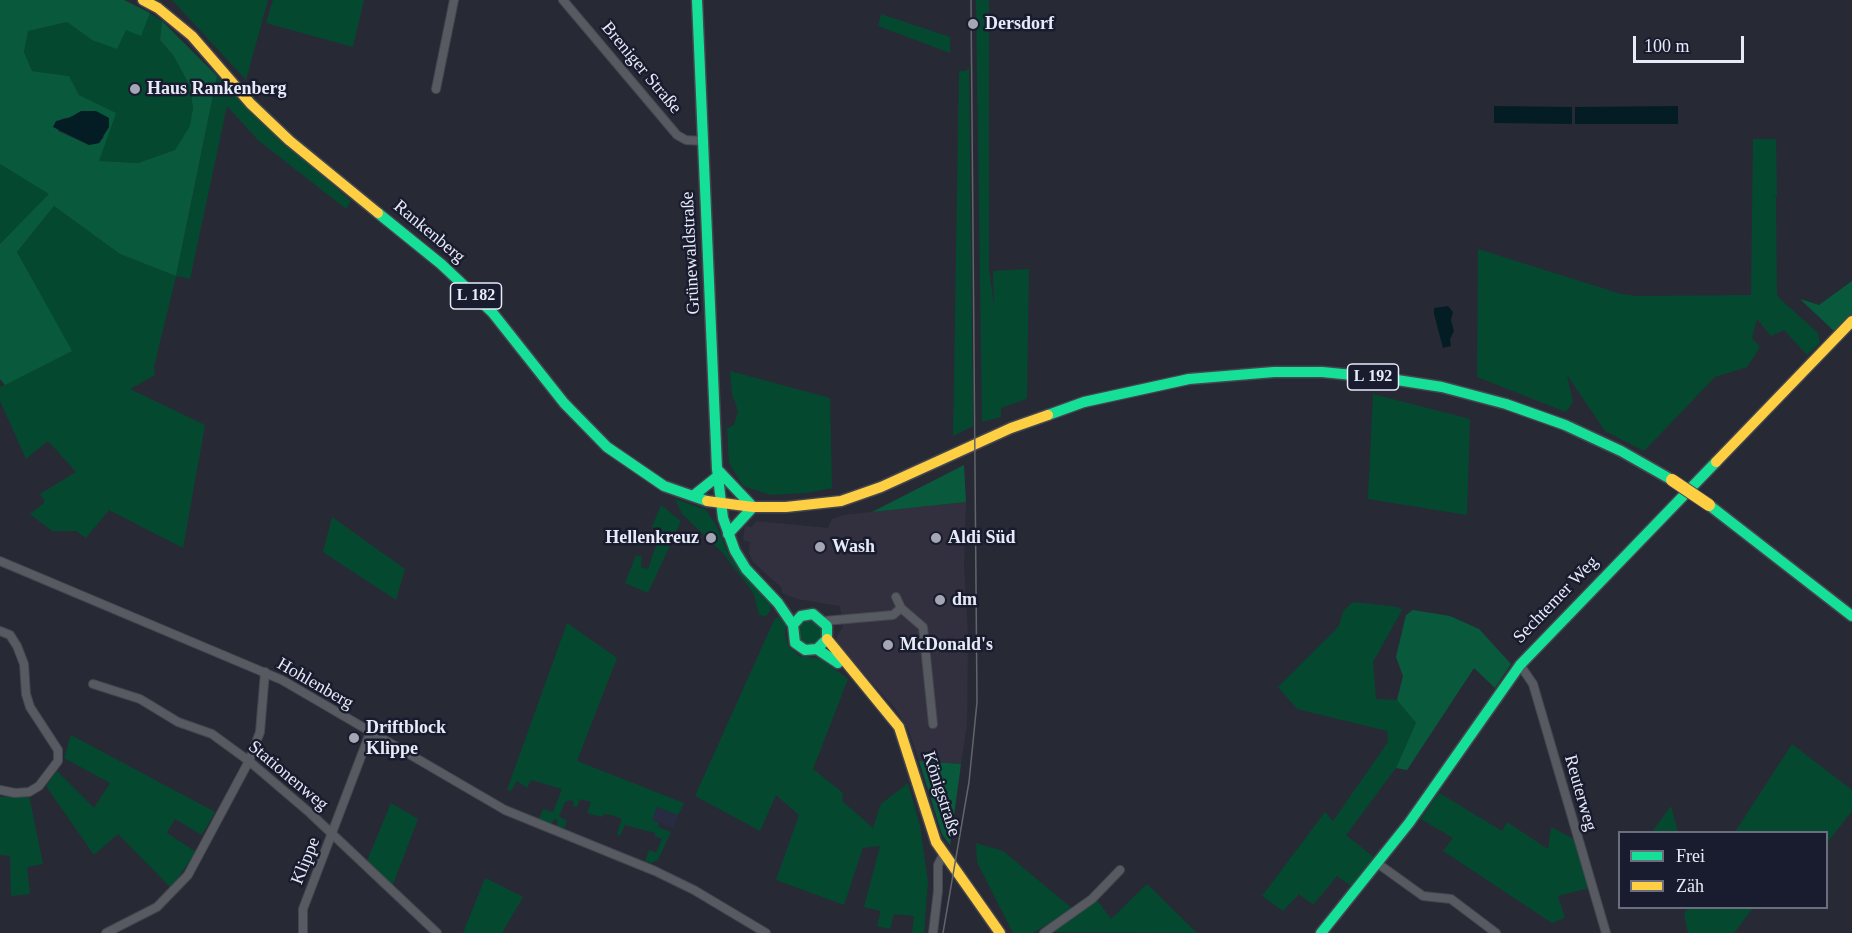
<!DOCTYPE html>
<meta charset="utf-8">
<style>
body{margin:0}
#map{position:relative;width:1852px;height:933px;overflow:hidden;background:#272a34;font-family:"Times New Roman",serif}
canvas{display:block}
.legend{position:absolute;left:1618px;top:831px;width:210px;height:78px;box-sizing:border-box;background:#191c2e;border:2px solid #6b6e7e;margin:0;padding:8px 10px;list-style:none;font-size:18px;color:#e7eaf7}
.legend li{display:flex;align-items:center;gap:12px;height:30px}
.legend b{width:30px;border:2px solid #6b6e7e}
.scale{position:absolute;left:1633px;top:36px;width:111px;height:27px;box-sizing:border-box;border:3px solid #e7eaf7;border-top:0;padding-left:8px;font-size:18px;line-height:21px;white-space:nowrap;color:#e7eaf7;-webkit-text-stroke:4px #191c2e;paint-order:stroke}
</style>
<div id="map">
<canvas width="1852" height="933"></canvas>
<ul class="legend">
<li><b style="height:8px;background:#16e098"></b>Frei</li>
<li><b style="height:8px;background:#ffcf43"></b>Zäh</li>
</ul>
<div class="scale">100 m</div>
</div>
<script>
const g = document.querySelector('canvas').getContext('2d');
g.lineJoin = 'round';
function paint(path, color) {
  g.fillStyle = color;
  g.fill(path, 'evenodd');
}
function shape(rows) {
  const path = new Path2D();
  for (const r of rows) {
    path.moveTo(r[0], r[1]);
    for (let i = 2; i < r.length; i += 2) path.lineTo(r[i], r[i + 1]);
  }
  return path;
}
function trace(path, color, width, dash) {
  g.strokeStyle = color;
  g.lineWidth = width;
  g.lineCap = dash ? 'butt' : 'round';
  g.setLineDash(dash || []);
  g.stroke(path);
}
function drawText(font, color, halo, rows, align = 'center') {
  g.font = font + ' "Times New Roman",serif';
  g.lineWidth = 5;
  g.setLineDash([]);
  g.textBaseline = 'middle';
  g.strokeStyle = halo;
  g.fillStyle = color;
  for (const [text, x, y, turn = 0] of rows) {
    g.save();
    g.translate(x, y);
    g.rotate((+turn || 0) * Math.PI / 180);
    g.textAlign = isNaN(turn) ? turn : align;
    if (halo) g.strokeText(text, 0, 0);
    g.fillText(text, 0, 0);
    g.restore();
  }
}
const commercial = shape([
 [966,502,964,565,968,635,967,724,961,764,919,761,908,729,894,707,837,645,837,636,843,627,840,606,797,599,782,593,782,588,753,562,749,553,750,542,743,540,745,526,752,527,756,521,828,528,832,519,843,515]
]);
const built = shape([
 [657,807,678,815,673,828,652,820]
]);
const green = shape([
 [172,0,268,0,246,80],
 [273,0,364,0,353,47,266,23],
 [976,0,989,0,989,269,994,306,993,271,1029,269,1027,399,1001,408,1001,417,982,422],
 [150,13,162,21,160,40,173,55,190,86,193,108,191,126,175,150,138,163,98,161,115,113,79,95,69,76,32,71,24,52,27,31,67,22,92,40,126,30,141,35],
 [881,14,950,37,950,53,878,26],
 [969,67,973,426,953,436,959,71,966,71],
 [217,76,262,123,351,201,346,209,258,140,227,106,190,279,176,276,154,367,155,375,130,389,205,425,183,548,109,510,86,538,76,531,52,531,30,514,45,502,40,494,76,472,48,441,26,459,0,401,0,387,71,351,17,252,54,206,120,254,176,276],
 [1753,139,1776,139,1777,196,1772,196,1776,197,1777,296,1818,333,1820,343,1807,355,1784,330,1771,336,1757,319,1752,338,1760,347,1747,367,1715,377,1644,451,1605,431,1567,375,1573,402,1566,412,1477,377,1478,249,1621,294,1638,296,1751,295],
 [0,164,50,194,0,244],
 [730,371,830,398,832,488,806,493,771,495,743,486,729,463,727,428,734,425,738,411,732,394],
 [1373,394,1470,419,1467,515,1368,499],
 [675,499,706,510,716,525,730,557,771,604,770,611,766,616,759,615,754,594,722,552,682,514],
 [661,505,681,521,648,593,625,583,636,555,642,557,641,567,648,569,661,531,652,527],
 [332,517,405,569,396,600,323,552],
 [1353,602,1398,607,1402,610,1373,662,1376,699,1397,700,1416,723,1396,768,1346,835,1375,858,1351,886,1337,876,1313,905,1299,894,1283,911,1262,896,1325,812,1333,821,1388,742,1387,731,1297,709,1278,687,1339,626,1343,611],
 [779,617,786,625,785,635,789,647,799,656,821,659,848,679,813,769,843,793,842,801,873,828,881,804,908,783,920,826,928,882,924,933,912,933,914,916,894,914,890,929,877,926,881,911,864,907,880,846,863,848,844,905,776,880,799,815,776,795,760,831,695,796,775,618],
 [813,619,823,628,821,641,809,647,798,640,798,626,804,620],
 [567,623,617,658,577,761,684,803,678,815,657,807,652,820,659,823,658,827,671,832,658,860,651,863,645,861,649,850,656,853,662,839,655,836,655,833,625,825,620,836,617,834,622,819,612,815,604,814,602,817,587,813,591,802,580,799,577,807,573,806,574,802,571,800,565,802,559,816,567,821,564,829,557,826,558,820,554,819,552,824,539,819,543,809,553,812,562,789,531,780,527,788,517,781,511,791,507,790],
 [71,735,215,812,202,835,175,819,167,833,196,852,171,888,118,834,94,855,46,786,57,771,94,808,110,783,64,758],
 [1792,744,1852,790,1852,811,1827,843,1826,832,1735,832],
 [1439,793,1502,831,1507,822,1548,849,1551,827,1574,839,1589,888,1558,896,1565,918,1552,923,1443,851,1453,838,1421,819],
 [29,795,43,864,27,867,30,894,11,896,10,856,0,855,0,797],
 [391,803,418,819,392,887,366,863],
 [1671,806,1678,832,1652,832],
 [976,843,1003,851,1073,909,1033,933,1013,933,977,862],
 [485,878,523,897,502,933,463,933],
 [1147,884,1197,933,1052,932,1097,900,1111,919],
 [1688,908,1753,908,1734,933,1688,933,1684,914]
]);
const forest = shape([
 [0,0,124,0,150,13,141,36,126,30,117,49,92,40,67,22,28,31,24,52,32,71,69,76,79,95,116,113,99,161,138,163,175,150,190,126,193,108,190,86,173,55,160,40,162,21,217,76,176,276,120,254,54,206,17,252,72,351,5,385,0,379,0,244,49,194,0,164],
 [74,116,104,137,99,143,89,145,58,131,61,119],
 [1852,281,1852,314,1834,331,1800,299,1819,305],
 [964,465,966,502,872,512],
 [1413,610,1450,616,1479,629,1511,664,1495,688,1474,668,1407,770,1396,768,1416,723,1397,700,1403,676,1396,657,1406,615],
 [919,761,961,764,950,845,942,834]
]);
const water = shape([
 [1494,106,1572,107,1572,124,1494,123],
 [1678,106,1678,124,1575,124,1575,107],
 [81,111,96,111,109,118,109,127,99,143,89,145,53,127,56,121,69,118],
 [1448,306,1453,312,1451,320,1454,331,1450,339,1451,346,1443,348,1434,314,1434,308]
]);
const street = shape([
 [563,0,677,135,686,140,704,141],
 [436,89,454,0],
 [0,561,282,680,505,810,655,871,694,890,766,933],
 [896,597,901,608,923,627,933,724],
 [824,621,893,615,901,608],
 [0,631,10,635,17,646,24,664,26,694,30,707,58,750,58,761,39,786,29,792,15,793,0,790],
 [1520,665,1533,684,1606,933],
 [93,684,140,699,178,722,212,734,249,761,310,813,437,933],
 [1377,863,1423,896,1451,899,1496,933],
 [106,933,157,907,188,875,249,761,260,732,265,672],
 [303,933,303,909,370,733],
 [933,933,938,891,938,865,943,855],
 [1044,933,1092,899,1120,870]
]);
const fast = shape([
 [697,0,717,469,723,518,735,551,746,569,778,603,793,625],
 [378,213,441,264,492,312,564,403,607,447,664,486,707,501],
 [1048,415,1084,402,1189,379,1274,372,1322,372,1384,378,1442,387,1506,404,1565,425,1621,451,1672,480],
 [717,469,753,507,728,534],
 [693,496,718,476],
 [1709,505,1852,616],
 [817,649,827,639,827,626,813,614,801,616,793,625,795,643,805,650,817,649,838,663],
 [1321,933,1409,823,1520,665,1716,462]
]);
const slow = shape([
 [143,0,158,8,192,36,250,103,290,141,378,213],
 [1716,462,1852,321],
 [707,501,753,507,786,507,841,501,881,487,1011,428,1048,415],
 [827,639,899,727,936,842,1000,933]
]);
const tram = shape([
 [943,933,969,782,977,702,971,0]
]);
const slowBridge = shape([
 [1672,480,1709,505]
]);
const markers = [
 [973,24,6,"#a4a7b3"],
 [135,89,6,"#a4a7b3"],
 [711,538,6,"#a4a7b3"],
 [936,538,6,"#a4a7b3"],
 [820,547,6,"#a4a7b3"],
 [940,600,6,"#a4a7b3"],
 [888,645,6,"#a4a7b3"],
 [354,738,6,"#a4a7b3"]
];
const shields = [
 [476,296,51],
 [1373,377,51]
];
const shieldNames = [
 ["L 182",476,296],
 ["L 192",1373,377]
];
const poiNames = [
 ["Dersdorf",985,24],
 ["Haus Rankenberg",147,89],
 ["Hellenkreuz",699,538,"right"],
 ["Aldi Süd",948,538],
 ["Wash",832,547],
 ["dm",952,600],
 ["McDonald's",900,645],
 ["Driftblock",366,728],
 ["Klippe",366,749]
];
const streetNames = [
 ["Breniger Straße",641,68,50],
 ["Rankenberg",429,232,40],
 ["Grünewaldstraße",691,253,-93],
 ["Sechtemer Weg",1556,600,-46],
 ["Hohlenberg",315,684,30],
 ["Stationenweg",288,776,40],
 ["Reuterweg",1580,793,74],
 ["Königstraße",941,794,72],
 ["Klippe",306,861,-68]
];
paint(commercial, '#32303f');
paint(built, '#282c43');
paint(green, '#054830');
paint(forest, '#095a3d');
paint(water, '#041d25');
trace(street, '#44464f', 10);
trace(fast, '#44464f', 13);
trace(slow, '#44464f', 13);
trace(street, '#575a61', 8);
trace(fast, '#16e098', 10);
trace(slow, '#ffcf43', 10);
trace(tram, '#62646b', 1.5);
trace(slowBridge, '#44464f', 14, []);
trace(slowBridge, '#ffcf43', 12);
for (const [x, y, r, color] of markers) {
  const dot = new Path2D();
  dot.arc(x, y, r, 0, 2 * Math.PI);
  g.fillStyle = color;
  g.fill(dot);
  trace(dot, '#191c2e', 2);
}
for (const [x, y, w] of shields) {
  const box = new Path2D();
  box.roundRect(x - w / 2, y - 13, w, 26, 4.5);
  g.fillStyle = '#191c2e';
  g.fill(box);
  trace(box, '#e7eaf7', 1.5);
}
drawText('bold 16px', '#e7eaf7', null, shieldNames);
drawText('bold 18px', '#e7eaf7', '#191c2e', poiNames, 'left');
drawText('18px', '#e7eaf7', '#191c2e', streetNames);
</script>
